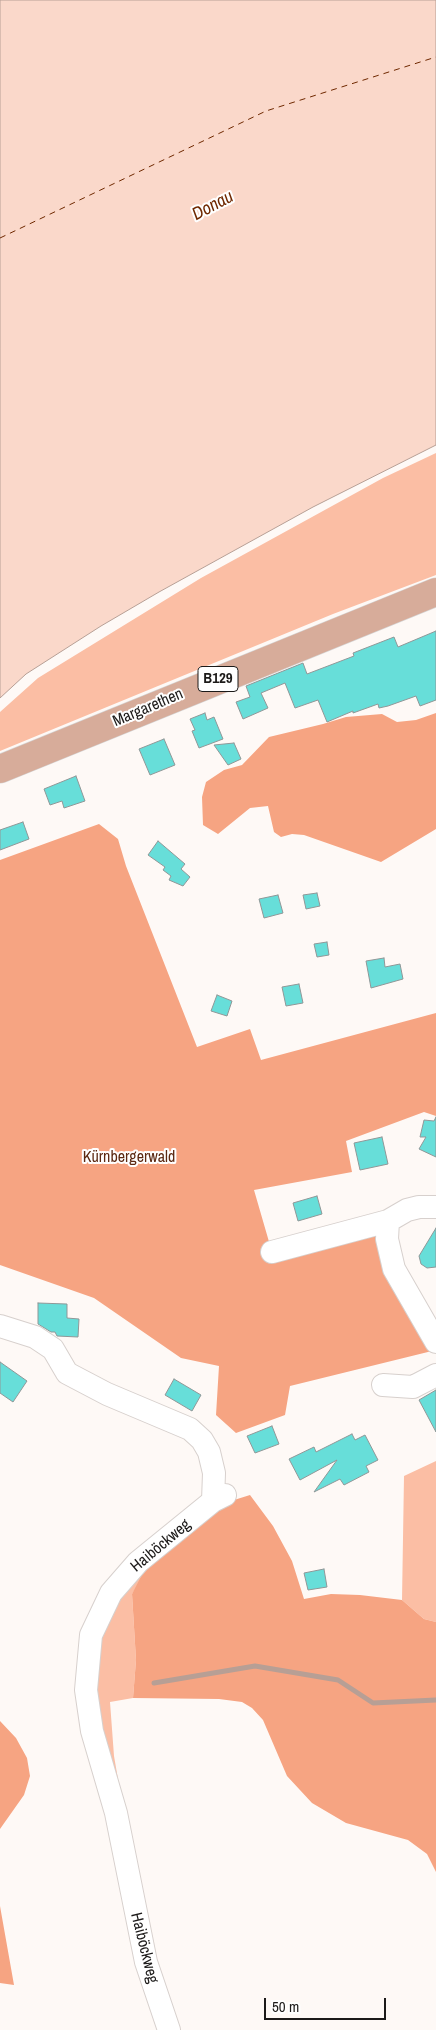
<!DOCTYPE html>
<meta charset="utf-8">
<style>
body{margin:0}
#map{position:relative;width:436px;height:2030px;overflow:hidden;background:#fef9f6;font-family:"Archivo Narrow",sans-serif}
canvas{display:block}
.scale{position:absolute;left:264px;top:1998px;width:122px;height:22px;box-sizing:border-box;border:2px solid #1c1a19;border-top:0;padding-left:6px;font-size:15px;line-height:18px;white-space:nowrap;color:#1c1a19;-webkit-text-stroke:4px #fff;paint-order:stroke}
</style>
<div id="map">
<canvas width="436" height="2030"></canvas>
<div class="scale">50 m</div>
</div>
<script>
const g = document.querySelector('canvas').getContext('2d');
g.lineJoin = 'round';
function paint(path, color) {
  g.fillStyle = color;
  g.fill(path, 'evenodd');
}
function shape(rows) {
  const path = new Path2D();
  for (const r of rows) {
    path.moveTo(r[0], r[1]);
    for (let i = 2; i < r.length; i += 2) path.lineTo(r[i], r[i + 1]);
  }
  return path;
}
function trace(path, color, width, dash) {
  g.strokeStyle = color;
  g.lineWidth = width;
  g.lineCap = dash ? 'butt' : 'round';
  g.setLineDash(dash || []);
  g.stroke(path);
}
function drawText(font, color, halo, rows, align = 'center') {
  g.font = font + ' "Archivo Narrow",sans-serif';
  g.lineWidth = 4;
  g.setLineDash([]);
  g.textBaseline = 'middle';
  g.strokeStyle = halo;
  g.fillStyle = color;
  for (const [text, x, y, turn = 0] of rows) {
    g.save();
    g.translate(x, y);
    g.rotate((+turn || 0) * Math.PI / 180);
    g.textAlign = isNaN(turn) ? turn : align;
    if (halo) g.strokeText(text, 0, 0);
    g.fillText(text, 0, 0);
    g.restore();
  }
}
const green = shape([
 [436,453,436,575,333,614,0,751,0,712,38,678,201,578,383,478],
 [436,1461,436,1622,424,1619,402,1600,404,1476],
 [169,1540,132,1594,136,1660,133,1698,110,1702,114,1756,127,1831,92,1711,104,1612]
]);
const forest = shape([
 [436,713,436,829,381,862,304,835,292,834,281,837,274,832,268,806,250,808,218,834,203,825,202,797,206,782,224,770,242,765,269,737,323,724,346,717,382,714,397,722,416,720],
 [99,824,118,839,126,866,197,1047,250,1029,261,1060,436,1013,436,1116,424,1112,346,1141,352,1172,254,1190,274,1259,376,1231,432,1351,290,1386,285,1415,236,1433,216,1415,219,1366,181,1358,94,1298,0,1265,0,860],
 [250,1495,273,1526,292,1561,304,1599,331,1594,360,1595,402,1600,424,1619,436,1622,436,1872,427,1854,408,1840,346,1823,312,1803,287,1776,263,1720,252,1708,242,1702,219,1699,133,1698,136,1660,132,1594,145,1569,215,1506],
 [0,1721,16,1738,27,1758,30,1776,24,1795,0,1829],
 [0,1906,14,1985,0,1983]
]);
const water = shape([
 [0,0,436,0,436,445,313,507,159,592,101,626,26,674,0,698,0,0]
]);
const stream = shape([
 [154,1683,255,1666,338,1680,373,1703,436,1700]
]);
const ferry = shape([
 [0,238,266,111,436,57]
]);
const building = shape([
 [436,631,436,700,420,706,416,696,388,706,379,708,378,704,353,713,353,711,327,722,318,700,295,708,285,683,261,693,268,708,243,719,236,702,250,697,246,686,303,663,307,674,354,656,353,653,394,637,398,647,436,631],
 [205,713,207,720,214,717,223,739,199,748,192,731,195,730,190,719,205,713],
 [164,739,175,765,150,775,139,749,164,739],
 [234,743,241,759,228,765,214,745,234,743],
 [76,776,85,801,64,808,62,801,50,805,44,789,76,776],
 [23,822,29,839,0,850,0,830,23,822],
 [158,841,185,864,181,869,190,877,183,886,169,880,171,876,163,870,165,867,148,855,158,841],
 [317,893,320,906,306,909,303,895,317,893],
 [278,895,283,913,264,918,259,899,278,895],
 [327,942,329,955,317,957,314,944,327,942],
 [384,958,385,967,400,964,403,979,371,988,366,961,384,958],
 [299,984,303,1003,286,1006,282,987,299,984],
 [217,995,232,1001,227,1016,211,1011,217,995],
 [436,1117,436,1157,419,1149,426,1137,420,1137,424,1120,434,1121,436,1117],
 [382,1137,388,1164,360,1170,354,1143,382,1137],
 [317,1196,322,1214,298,1221,293,1203,317,1196],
 [436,1228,436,1267,427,1268,421,1264,419,1256,436,1228],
 [38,1303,67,1304,67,1318,79,1319,78,1337,57,1336,55,1332,51,1332,38,1324,38,1303],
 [0,1362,27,1381,13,1402,0,1393,0,1362],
 [174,1379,201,1395,192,1411,165,1395,174,1379],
 [436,1390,436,1432,419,1400,436,1390],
 [272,1426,279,1444,255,1453,247,1436,272,1426],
 [352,1434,355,1440,365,1435,378,1460,366,1466,369,1472,344,1485,340,1479,314,1492,337,1460,300,1480,289,1459,314,1447,316,1452,352,1434],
 [324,1569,327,1587,308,1590,304,1573,324,1569]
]);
const minor = shape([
 [388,1221,407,1210,419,1207,436,1207],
 [272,1252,388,1221,387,1239,394,1269,436,1342],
 [0,1326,35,1337,53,1349,67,1373,107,1394,190,1429,202,1440,209,1452,214,1473,213,1501],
 [383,1385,413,1387,436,1375],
 [169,2030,146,1962,116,1813,92,1731,86,1690,91,1635,111,1593,138,1562,213,1501,225,1495]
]);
const major = shape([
 [0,769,436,592]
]);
const shields = [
 [218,679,40]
];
const shieldNames = [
 ["B129",218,679]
];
const streetNames = [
 ["Margarethen",148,708,-23],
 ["Haiböckweg",161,1546,-40],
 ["Haiböckweg",144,1948,76]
];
const parkNames = [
 ["Kürnbergerwald",129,1158]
];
const waterNames = [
 ["Donau",213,206,-28]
];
paint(green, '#fbbea4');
paint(forest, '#f6a482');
paint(water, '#fad8ca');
trace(water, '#b79f95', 1);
trace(stream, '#b79f95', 5);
trace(ferry, '#6f2800', 1, [6, 5]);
paint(building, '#67ded9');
trace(building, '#909797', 1);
trace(minor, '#d7d0cd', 24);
trace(major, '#d6d6d6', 29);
trace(minor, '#fff', 22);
trace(major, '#d7ac9a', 28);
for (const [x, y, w] of shields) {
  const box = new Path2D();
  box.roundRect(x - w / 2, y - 12.5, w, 25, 4);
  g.fillStyle = '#fff';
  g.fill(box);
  trace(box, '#1c1a19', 1);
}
drawText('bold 15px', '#1c1a19', null, shieldNames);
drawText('16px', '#1c1a19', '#fff', streetNames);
drawText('16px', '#5c2912', '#fff', parkNames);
drawText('italic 18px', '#6f2800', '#fff', waterNames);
</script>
